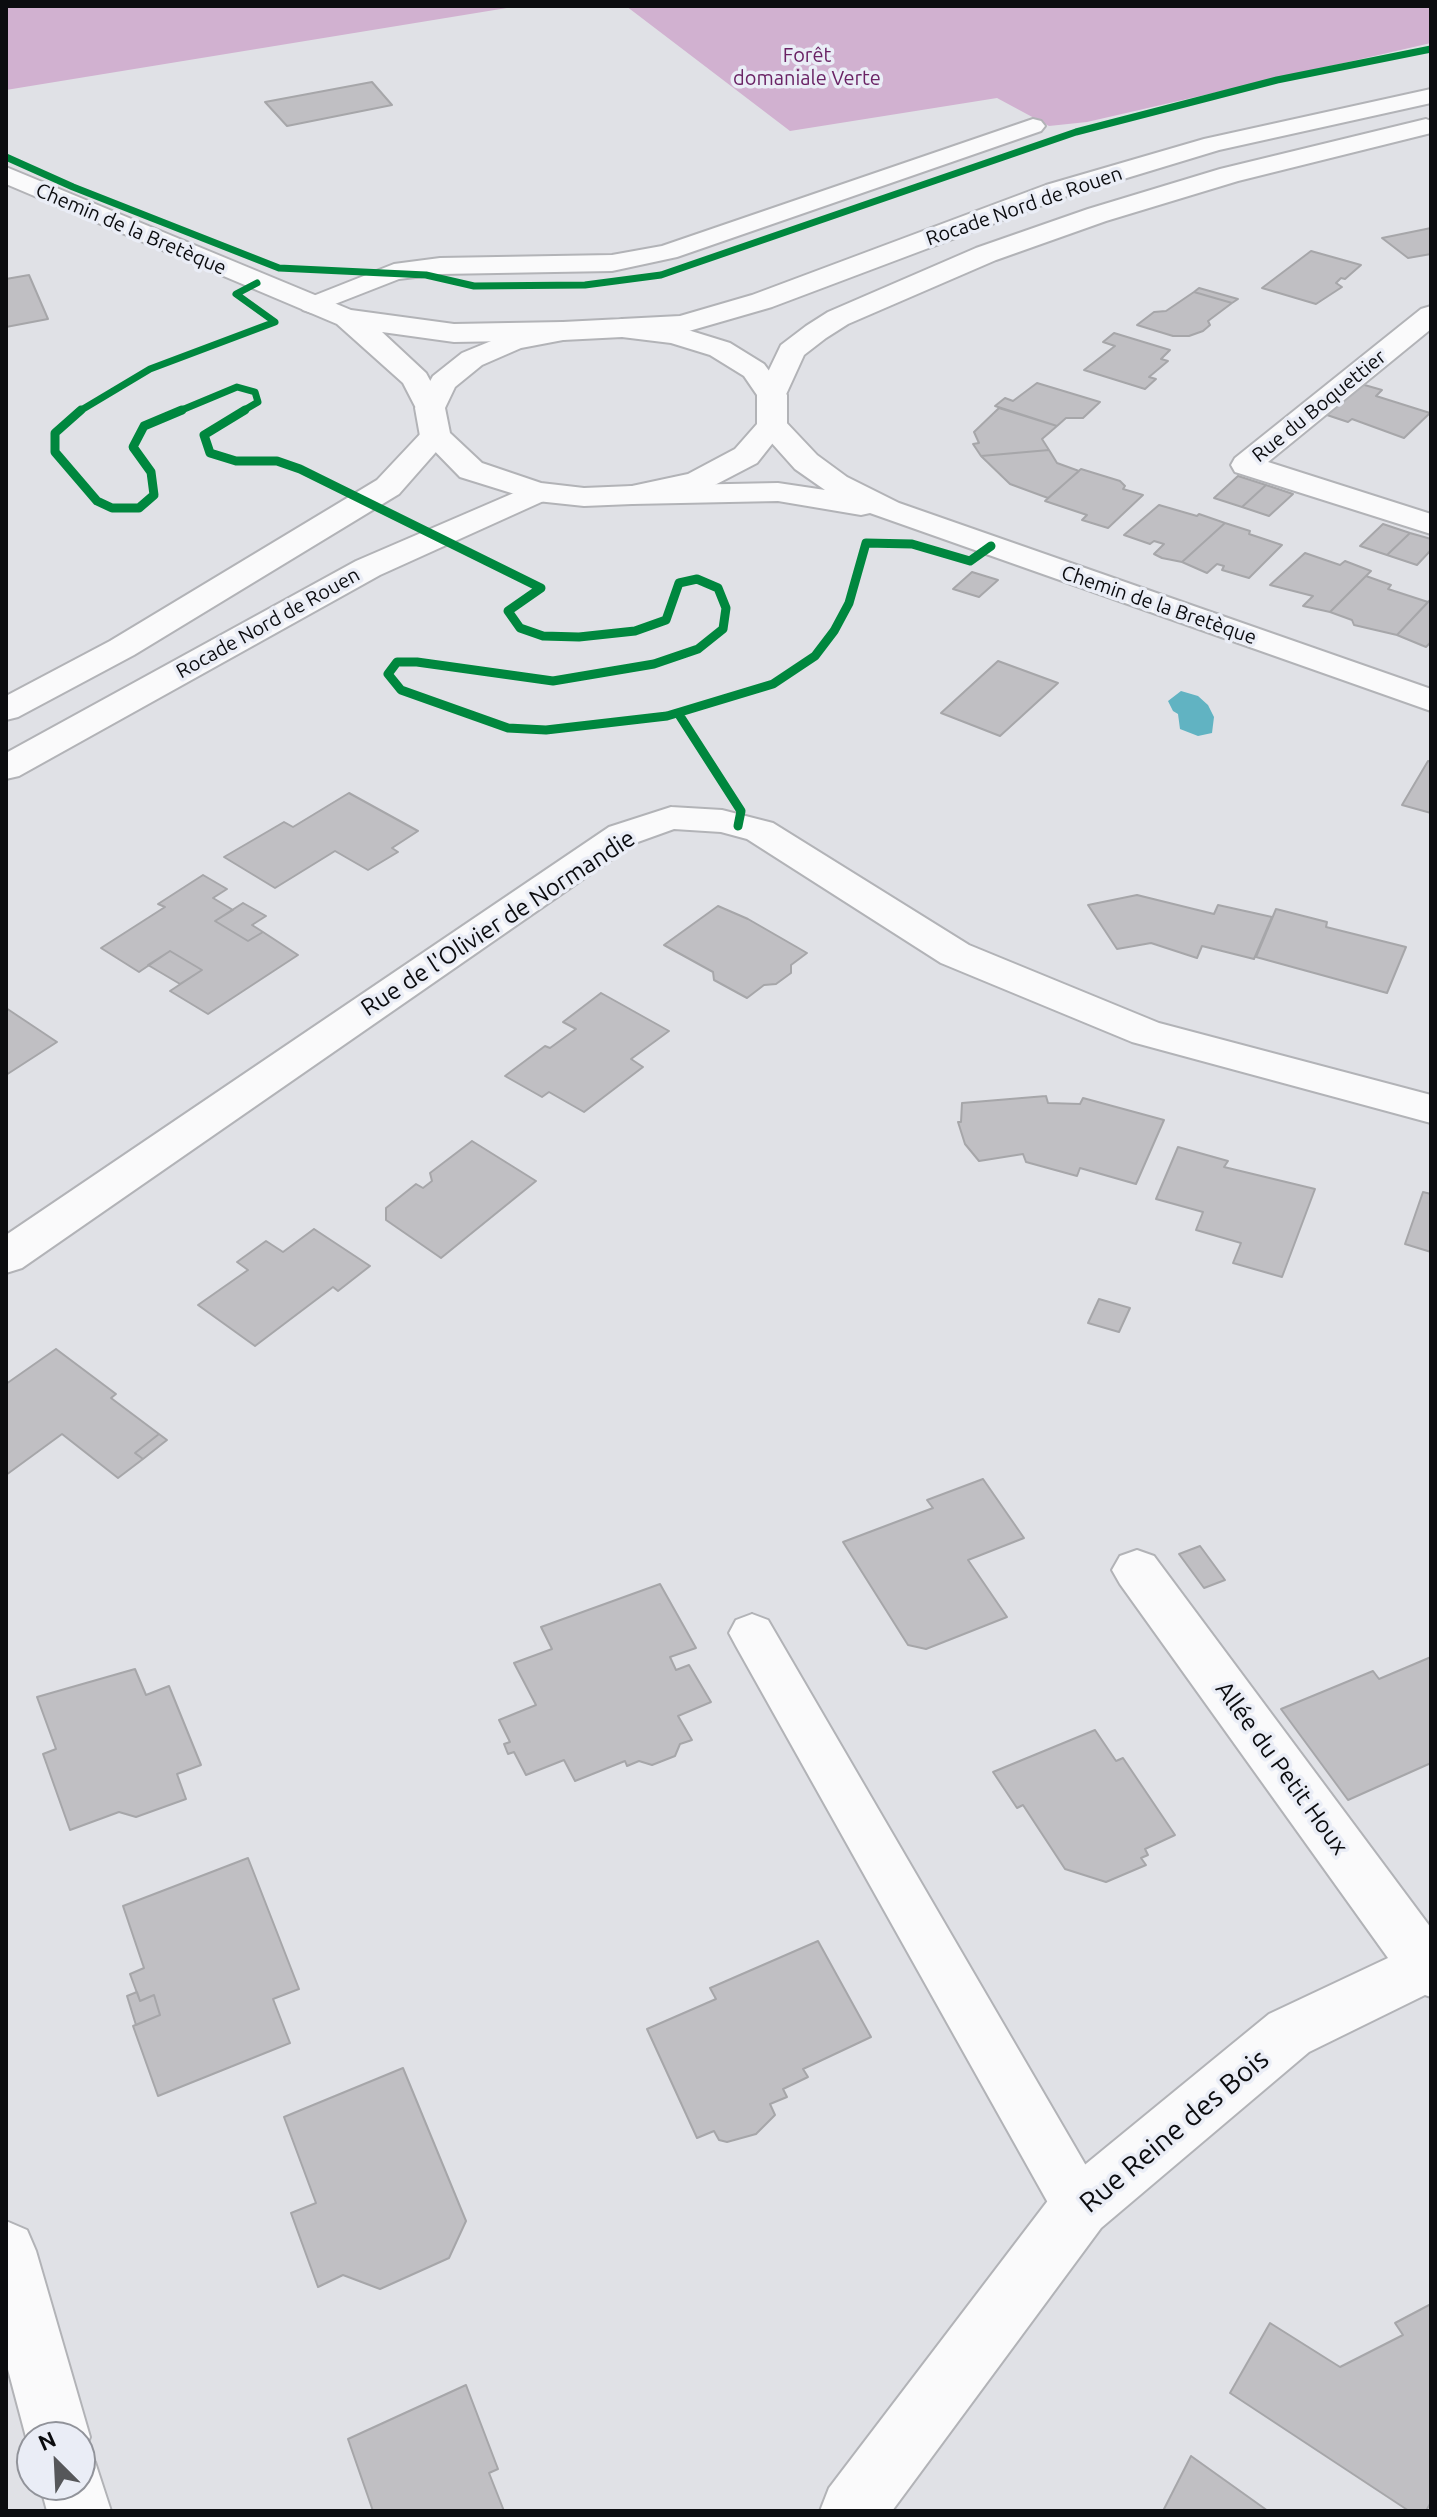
<!DOCTYPE html>
<meta charset="utf-8">
<style>
body{margin:0}
#map{position:relative;width:1437px;height:2517px;overflow:hidden;background:#e0e1e6;font-family:Ubuntu,sans-serif}
canvas{display:block}
.frame{position:absolute;inset:0;border:8px solid #0b0c0f;pointer-events:none}
.north{position:absolute;left:16px;top:2421px;width:80px;height:80px;box-sizing:border-box;background:#eaedf6;border:2px solid #91939a;border-radius:50%;rotate:336deg;font-size:22px;font-weight:700;line-height:32px;text-align:center;color:#0b0c0f}
.north::after{content:'';display:block;margin:auto;width:28px;height:36px;background:#56575a;clip-path:polygon(50% 0,100% 100%,50% 72%,0 100%)}
</style>
<div id="map">
<canvas width="1437" height="2517"></canvas>
<div class="frame"></div>
<div class="north">N</div>
</div>
<script>
const g = document.querySelector('canvas').getContext('2d');
g.lineJoin = 'round';
function paint(path, color) {
  g.fillStyle = color;
  g.fill(path, 'evenodd');
}
function shape(rows) {
  const path = new Path2D();
  for (const r of rows) {
    path.moveTo(r[0], r[1]);
    for (let i = 2; i < r.length; i += 2) path.lineTo(r[i], r[i + 1]);
  }
  return path;
}
function trace(path, color, width, dash) {
  g.strokeStyle = color;
  g.lineWidth = width;
  g.lineCap = dash ? 'butt' : 'round';
  g.setLineDash(dash || []);
  g.stroke(path);
}
function drawText(font, color, halo, rows, align = 'center') {
  g.font = font + ' Ubuntu,sans-serif';
  g.lineWidth = 7;
  g.setLineDash([]);
  g.textBaseline = 'middle';
  g.strokeStyle = halo;
  g.fillStyle = color;
  for (const [text, x, y, turn = 0] of rows) {
    g.save();
    g.translate(x, y);
    g.rotate((+turn || 0) * Math.PI / 180);
    g.textAlign = isNaN(turn) ? turn : align;
    if (halo) g.strokeText(text, 0, 0);
    g.fillText(text, 0, 0);
    g.restore();
  }
}
const forest = shape([
 [6,6,519,6,6,90],
 [626,6,1431,6,1431,43,1087,122,1049,126,997,98,790,131]
]);
const water = shape([
 [1181,691,1198,696,1208,705,1214,717,1212,733,1198,736,1180,729,1178,714,1173,711,1168,701]
]);
const building = shape([
 [372,82,392,105,287,126,265,102,372,82],
 [1431,228,1431,254,1408,258,1382,238,1431,228],
 [1311,251,1361,265,1345,279,1341,278,1336,283,1342,287,1316,304,1262,288,1311,251],
 [29,275,48,319,6,327,6,279,29,275],
 [1199,288,1238,299,1232,303,1194,292,1199,288],
 [1194,292,1232,303,1208,321,1210,325,1203,331,1189,336,1173,336,1137,325,1154,312,1166,311,1194,292],
 [1114,333,1170,350,1161,359,1168,361,1149,377,1156,379,1145,389,1084,370,1115,346,1103,342,1114,333],
 [1037,383,1100,402,1083,418,1066,418,1057,426,995,406,1005,398,1013,401,1037,383],
 [1361,384,1382,390,1376,396,1430,413,1404,438,1352,419,1348,422,1327,415,1361,384],
 [999,408,1057,426,1042,439,1049,450,981,456,973,444,979,443,974,432,999,408],
 [1049,450,1057,463,1079,471,1048,498,1010,484,981,456,1049,450],
 [1081,469,1120,481,1125,486,1123,489,1143,495,1108,528,1082,520,1087,515,1045,501,1081,469],
 [1238,476,1266,485,1242,507,1214,498,1238,476],
 [1266,485,1293,494,1269,516,1242,507,1266,485],
 [1159,505,1197,516,1199,514,1225,523,1182,562,1162,558,1154,554,1164,544,1154,541,1150,544,1124,535,1159,505],
 [1225,523,1250,531,1249,534,1282,545,1249,578,1222,570,1224,566,1217,564,1207,573,1182,562,1225,523],
 [1383,524,1410,533,1387,555,1360,546,1383,524],
 [1410,533,1431,539,1431,550,1417,565,1387,555,1410,533],
 [1305,553,1340,565,1345,561,1371,571,1330,612,1303,606,1313,596,1270,585,1305,553],
 [972,572,998,580,979,597,953,589,972,572],
 [1366,576,1391,585,1388,589,1428,602,1397,635,1354,625,1352,620,1330,612,1366,576],
 [1431,599,1431,642,1426,647,1397,635,1431,599],
 [998,661,1058,683,1000,736,941,713,998,661],
 [1428,761,1431,762,1431,813,1402,805,1428,761],
 [349,793,418,831,392,848,398,852,368,870,335,851,275,888,224,857,284,822,293,827,349,793],
 [203,875,227,889,213,898,233,910,215,921,248,941,263,932,298,955,208,1014,170,991,202,970,170,951,139,972,101,948,165,907,158,904,203,875],
 [1137,895,1214,914,1218,905,1272,917,1254,959,1202,946,1197,958,1151,943,1117,949,1088,905,1137,895],
 [243,903,266,916,252,925,263,932,248,941,215,921,243,903],
 [718,906,748,919,807,953,791,965,791,973,776,984,764,985,747,998,714,980,713,972,664,945,718,906],
 [1276,909,1327,922,1326,927,1406,947,1387,993,1256,957,1276,909],
 [170,951,202,970,180,984,148,965,170,951],
 [601,993,669,1031,631,1059,643,1067,584,1112,549,1092,542,1097,505,1076,545,1046,550,1048,576,1029,563,1022,601,993],
 [6,1008,57,1042,6,1075,6,1008],
 [1046,1096,1048,1103,1080,1104,1083,1098,1164,1120,1136,1184,1080,1168,1077,1176,1026,1162,1023,1154,979,1161,965,1144,958,1122,961,1122,962,1103,1046,1096],
 [472,1141,536,1181,441,1258,386,1220,386,1208,416,1184,423,1188,432,1181,430,1173,472,1141],
 [1178,1147,1228,1161,1224,1167,1315,1189,1282,1277,1233,1263,1241,1243,1196,1230,1203,1212,1156,1199,1178,1147],
 [1423,1192,1431,1194,1431,1252,1405,1244,1423,1192],
 [314,1229,370,1266,338,1291,333,1287,255,1346,198,1305,248,1270,237,1262,266,1241,283,1252,314,1229],
 [1099,1299,1130,1308,1119,1332,1088,1323,1099,1299],
 [56,1349,116,1394,111,1398,159,1434,135,1453,143,1459,118,1478,62,1434,6,1475,6,1384,56,1349],
 [159,1434,167,1440,143,1459,135,1453,159,1434],
 [983,1479,1024,1538,968,1560,1007,1617,926,1649,908,1645,843,1542,933,1508,927,1500,983,1479],
 [1200,1546,1225,1580,1204,1588,1179,1554,1200,1546],
 [660,1584,696,1648,670,1657,676,1670,689,1665,711,1702,678,1716,692,1740,680,1744,675,1756,652,1765,639,1761,627,1766,625,1761,575,1781,564,1760,526,1775,514,1752,508,1754,504,1744,510,1742,499,1720,536,1705,514,1663,552,1649,541,1627,660,1584],
 [1431,1657,1431,1763,1348,1800,1281,1709,1373,1671,1379,1679,1431,1657],
 [135,1669,146,1695,169,1686,201,1765,177,1774,186,1799,136,1817,119,1812,70,1830,43,1754,56,1749,37,1697,135,1669],
 [1095,1730,1116,1761,1123,1758,1175,1835,1145,1849,1148,1855,1141,1858,1146,1865,1106,1882,1065,1869,1023,1805,1017,1808,993,1772,1095,1730],
 [248,1858,299,1989,273,1999,290,2043,158,2096,133,2026,160,2015,154,1995,140,2001,130,1974,144,1968,123,1906,248,1858],
 [818,1941,871,2037,803,2069,808,2077,783,2089,787,2097,770,2104,775,2115,756,2134,727,2142,719,2140,714,2131,697,2138,647,2029,716,1999,710,1988,818,1941],
 [137,1992,140,2001,154,1995,160,2015,136,2025,127,1996,137,1992],
 [403,2068,466,2221,449,2258,380,2289,343,2275,318,2287,291,2213,316,2203,284,2117,403,2068],
 [1431,2304,1431,2502,1426,2511,1409,2511,1230,2393,1270,2323,1340,2367,1403,2335,1395,2323,1431,2304],
 [466,2385,498,2469,489,2473,504,2511,373,2511,348,2439,466,2385],
 [1191,2456,1268,2511,1163,2511,1191,2456]
]);
const lane = shape([
 [1033,119,1041,121,1045,126,1041,131,677,257,612,271,440,274,399,279,312,313,303,310,299,305,303,300,394,264,440,258,612,255,662,246,1033,119],
 [752,1614,768,1620,1099,2188,1107,2207,1099,2226,1080,2233,1061,2226,736,1646,729,1633,736,1620,752,1614]
]);
const street = shape([
 [1431,306,1431,329,1268,462,1431,514,1431,534,1235,472,1231,465,1235,458,1421,309,1431,306],
 [671,807,722,810,773,823,969,945,1159,1023,1431,1095,1431,1123,1132,1042,941,963,747,839,721,832,674,829,635,843,22,1268,6,1273,6,1235,609,827,671,807],
 [1137,1550,1154,1556,1431,1928,1431,1997,1425,1995,1309,2052,1101,2228,892,2511,820,2511,829,2488,1059,2186,1269,2014,1388,1958,1120,1584,1112,1570,1120,1556,1137,1550],
 [6,2221,27,2230,36,2251,90,2437,82,2457,95,2462,111,2511,47,2511,40,2485,80,2485,80,2437,32,2437,32,2451,26,2437,6,2362,6,2221]
]);
const secondary = shape([
 [6,167,351,310,454,324,563,322,573,325,577,331,573,337,563,340,454,342,382,332,426,373,445,408,441,414,430,417,419,414,403,383,337,324,6,184,6,167],
 [772,416,783,419,817,455,847,477,899,503,1431,689,1431,711,870,513,861,515,778,501,632,504,621,502,616,495,621,488,632,486,778,483,825,490,795,469,761,431,757,425,761,419,772,416]
]);
const primary = shape([
 [622,319,675,326,730,343,764,364,787,395,787,425,757,463,709,488,632,504,584,506,537,501,460,477,420,436,415,408,433,376,462,353,513,332,563,322,622,319],
 [622,337,671,343,710,355,744,376,757,395,757,424,735,449,688,474,632,486,584,488,541,483,482,463,450,433,445,408,455,387,482,365,521,348,563,340,622,337]
]);
const highway = shape([
 [1431,89,1431,103,1219,150,1064,197,772,307,682,333,622,337,612,334,608,328,612,322,622,319,680,316,752,295,1046,185,1204,139,1431,89],
 [1426,119,1431,121,1431,133,1238,181,1106,221,996,260,848,324,826,338,804,355,783,401,772,404,761,401,757,395,781,345,806,326,828,312,976,248,1088,209,1220,169,1426,119],
 [435,427,446,430,450,436,399,494,134,655,18,717,6,720,6,696,110,641,377,480,424,430,435,427],
 [537,483,548,485,553,492,548,499,380,575,19,776,6,779,6,753,356,561,537,483]
]);
const cyclewayFar1 = shape([
 [6,157,73,187,279,268,426,275,474,286,585,285,661,275,1076,132,1277,80,1431,49],
 [78,412,150,369,275,322,236,294,257,283],
 [177,412,237,387,255,392,258,402,241,412]
]);
const cycleway = shape([
 [81,410,55,433,55,452,97,501,112,508,139,508,154,495,151,472,133,447,144,426,182,410],
 [245,410,204,435,210,453,236,461,277,461,300,469,541,588,508,611,520,628,543,636,579,637,635,631,666,620,679,583,697,579,718,588,726,608,723,629,698,649,654,664,553,681,417,662,397,662,388,674,401,690,508,728,546,730,667,716,773,684,815,656,834,631,849,603,866,543,912,544,970,561,991,546],
 [678,713,741,811,738,826]
]);
const farParknames = [
 ["Forêt",807,55],
 ["domaniale Verte",807,78]
];
const farStreetnames = [
 ["Rocade Nord de Rouen",1024,206,-19],
 ["Chemin de la Bretèque",131,229,23],
 ["Rue du Boquettier",1319,406,-39],
 ["Chemin de la Bretèque",1159,605,19],
 ["Rocade Nord de Rouen",268,623,-29]
];
const streetNames = [
 ["Rue de l'Olivier de Normandie",498,923,-33],
 ["Allée du Petit Houx",1282,1768,54]
];
const nearStreetnames = [
 ["Rue Reine des Bois",1174,2131,-40]
];
paint(forest, '#d1b1d0');
paint(water, '#61b3c2');
paint(building, '#c0bfc3');
trace(building, '#a6a6a9', 2);
trace(lane, '#b2b3b7', 4);
trace(street, '#b2b3b7', 4);
trace(secondary, '#b2b3b7', 4);
trace(primary, '#b2b3b7', 4);
trace(highway, '#b2b3b7', 4);
paint(lane, '#fafafb');
paint(street, '#fafafb');
paint(secondary, '#fafafb');
paint(primary, '#fafafb');
paint(highway, '#fafafb');
trace(cyclewayFar1, '#00873e', 7);
trace(cycleway, '#00873e', 9);
drawText('20px', '#6a2365', '#eaedf6', farParknames);
drawText('20px', '#0b0c0f', '#eaedf6', farStreetnames);
drawText('24px', '#0b0c0f', '#eaedf6', streetNames);
drawText('28px', '#0b0c0f', '#eaedf6', nearStreetnames);
</script>
